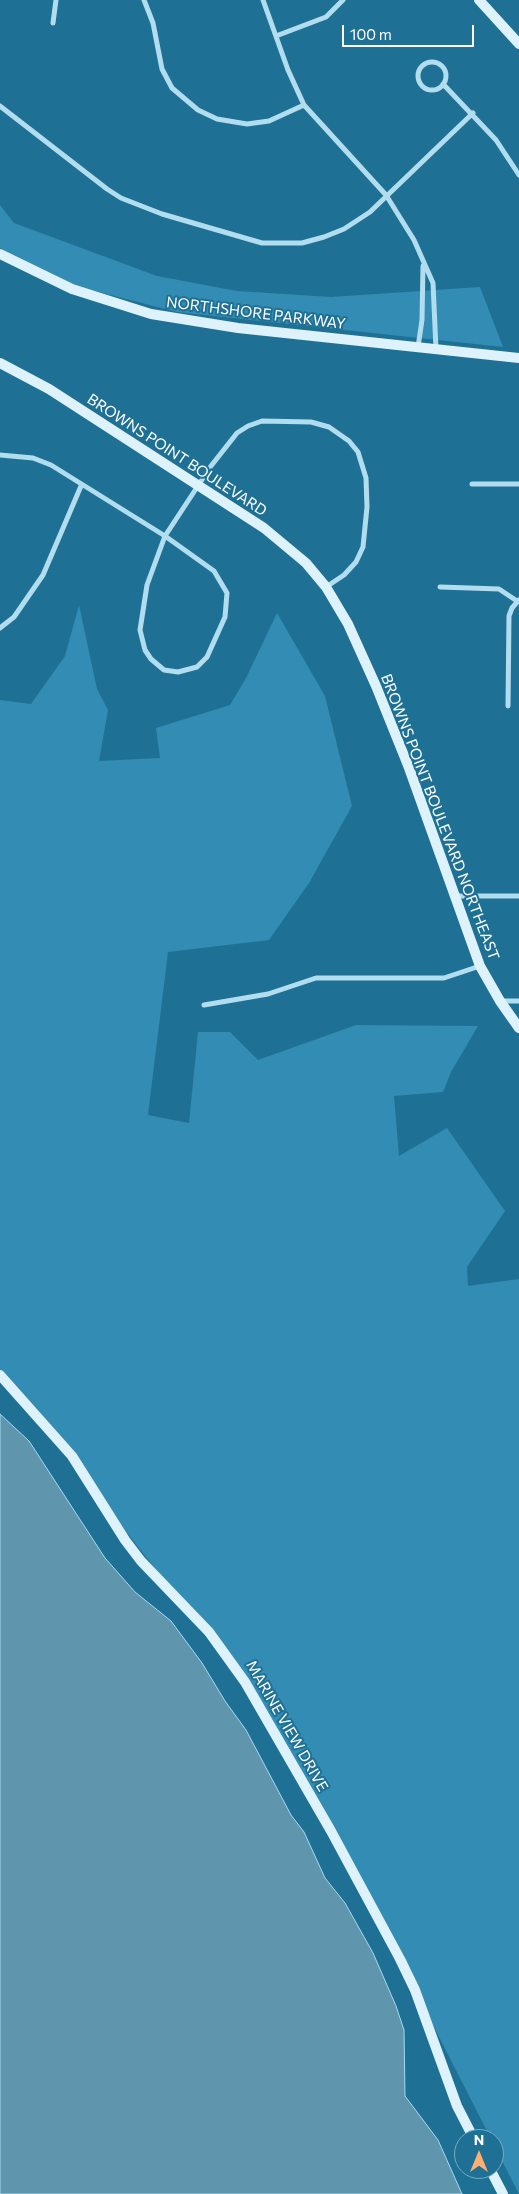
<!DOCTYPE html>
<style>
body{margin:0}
#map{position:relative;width:519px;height:2194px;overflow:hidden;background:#1e7195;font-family:Commissioner,sans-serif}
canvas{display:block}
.north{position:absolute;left:454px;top:2129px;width:50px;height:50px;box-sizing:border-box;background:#1e7195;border:1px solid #78aabf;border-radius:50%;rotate:0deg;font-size:14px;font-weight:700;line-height:20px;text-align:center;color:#fff}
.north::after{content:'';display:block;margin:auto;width:18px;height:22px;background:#fdb070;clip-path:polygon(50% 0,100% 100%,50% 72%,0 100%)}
.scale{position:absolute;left:342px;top:25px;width:132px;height:22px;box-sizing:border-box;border:2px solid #fff;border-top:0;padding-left:6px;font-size:15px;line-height:18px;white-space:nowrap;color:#fff;-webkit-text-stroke:4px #1e7195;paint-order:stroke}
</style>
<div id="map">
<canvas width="519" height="2194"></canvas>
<div class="north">N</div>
<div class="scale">100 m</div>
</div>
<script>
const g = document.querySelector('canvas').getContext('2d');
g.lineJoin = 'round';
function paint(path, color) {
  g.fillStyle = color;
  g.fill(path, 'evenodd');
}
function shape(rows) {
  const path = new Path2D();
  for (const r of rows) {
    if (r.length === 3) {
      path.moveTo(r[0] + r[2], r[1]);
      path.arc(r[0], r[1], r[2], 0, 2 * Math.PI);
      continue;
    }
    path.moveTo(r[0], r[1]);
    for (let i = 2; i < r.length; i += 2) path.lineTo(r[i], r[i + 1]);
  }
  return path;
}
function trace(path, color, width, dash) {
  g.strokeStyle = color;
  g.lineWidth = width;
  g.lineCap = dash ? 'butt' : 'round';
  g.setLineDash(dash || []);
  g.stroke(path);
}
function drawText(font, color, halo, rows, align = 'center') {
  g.font = font + ' Commissioner,sans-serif';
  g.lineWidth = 4;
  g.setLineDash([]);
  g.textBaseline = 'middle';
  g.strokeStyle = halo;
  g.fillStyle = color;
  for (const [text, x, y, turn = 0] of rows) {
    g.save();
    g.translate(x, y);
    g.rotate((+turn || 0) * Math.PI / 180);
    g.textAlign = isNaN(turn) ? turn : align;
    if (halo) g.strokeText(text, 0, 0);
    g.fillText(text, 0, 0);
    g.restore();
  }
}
const green = shape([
 [0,205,14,223,157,276,237,291,331,297,480,287,503,347,177,312,52,280,0,248],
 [79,605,97,689,108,710,99,761,160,758,156,728,230,705,246,678,277,613,325,696,352,806,309,883,269,940,168,952,148,1115,189,1123,198,1032,230,1032,258,1060,356,1025,478,1026,451,1072,443,1092,394,1096,399,1156,447,1128,505,1211,467,1267,468,1286,519,1279,519,2194,494,2145,494,2139,491,2139,381,1923,245,1682,21,1399,0,1376,0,700,31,704,65,656]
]);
const water = shape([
 [0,1414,29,1441,105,1558,135,1592,171,1621,202,1663,225,1701,246,1730,291,1815,304,1832,325,1878,345,1903,373,1953,396,2006,404,2030,405,2096,438,2140,462,2194,0,2194,0,1414]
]);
const street = shape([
 [144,0,153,23,162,69,172,88,198,110,217,119,247,124,269,121,304,105],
 [263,0,288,70,304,105,386,195,414,240,433,283,436,349],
 [53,23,56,0],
 [276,36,326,17,343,0],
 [432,76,14],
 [443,84,496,140,519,175],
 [0,106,107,189,121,198,162,214,262,243,302,243,324,237,344,229,370,212,473,113],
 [418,347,422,320,423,266],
 [0,455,33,458,51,465,165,536,211,466,237,433,248,426,262,421,311,422,329,427,349,441,358,452,366,478,367,507,363,547,356,562,344,575,326,587],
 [472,484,519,484],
 [165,536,214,571,227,593,225,617,207,657,197,667,178,672,164,670,151,659,145,650,140,630,147,585,165,536],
 [440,587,499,589,517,601],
 [0,628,14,617,43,575,81,486],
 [508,706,509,616,512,608,519,600],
 [455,896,519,896],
 [500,1001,519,1001],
 [204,1005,268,994,316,978,444,978,480,966]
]);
const secondary = shape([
 [479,0,519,44],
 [0,254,72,289,151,314,238,328,519,358],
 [0,363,49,389,264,528,306,563,326,587,348,624,376,686,409,768,480,966,500,1001,519,1028],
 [0,1375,72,1456,125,1540,141,1561,209,1632,245,1682,331,1831,400,1959,415,1990,457,2106,474,2139],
 [490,2169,503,2194]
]);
const streetNames = [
 ["NORTHSHORE PARKWAY",256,313,7],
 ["BROWNS POINT BOULEVARD",177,455,33],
 ["BROWNS POINT BOULEVARD NORTHEAST",440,817,69],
 ["MARINE VIEW DRIVE",287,1726,60]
];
paint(green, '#328cb3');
paint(water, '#6096ad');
trace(water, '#a4dbf0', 1);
trace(street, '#b1ddef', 5);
trace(secondary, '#def2fb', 10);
drawText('15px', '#fff', '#1e7195', streetNames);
</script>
